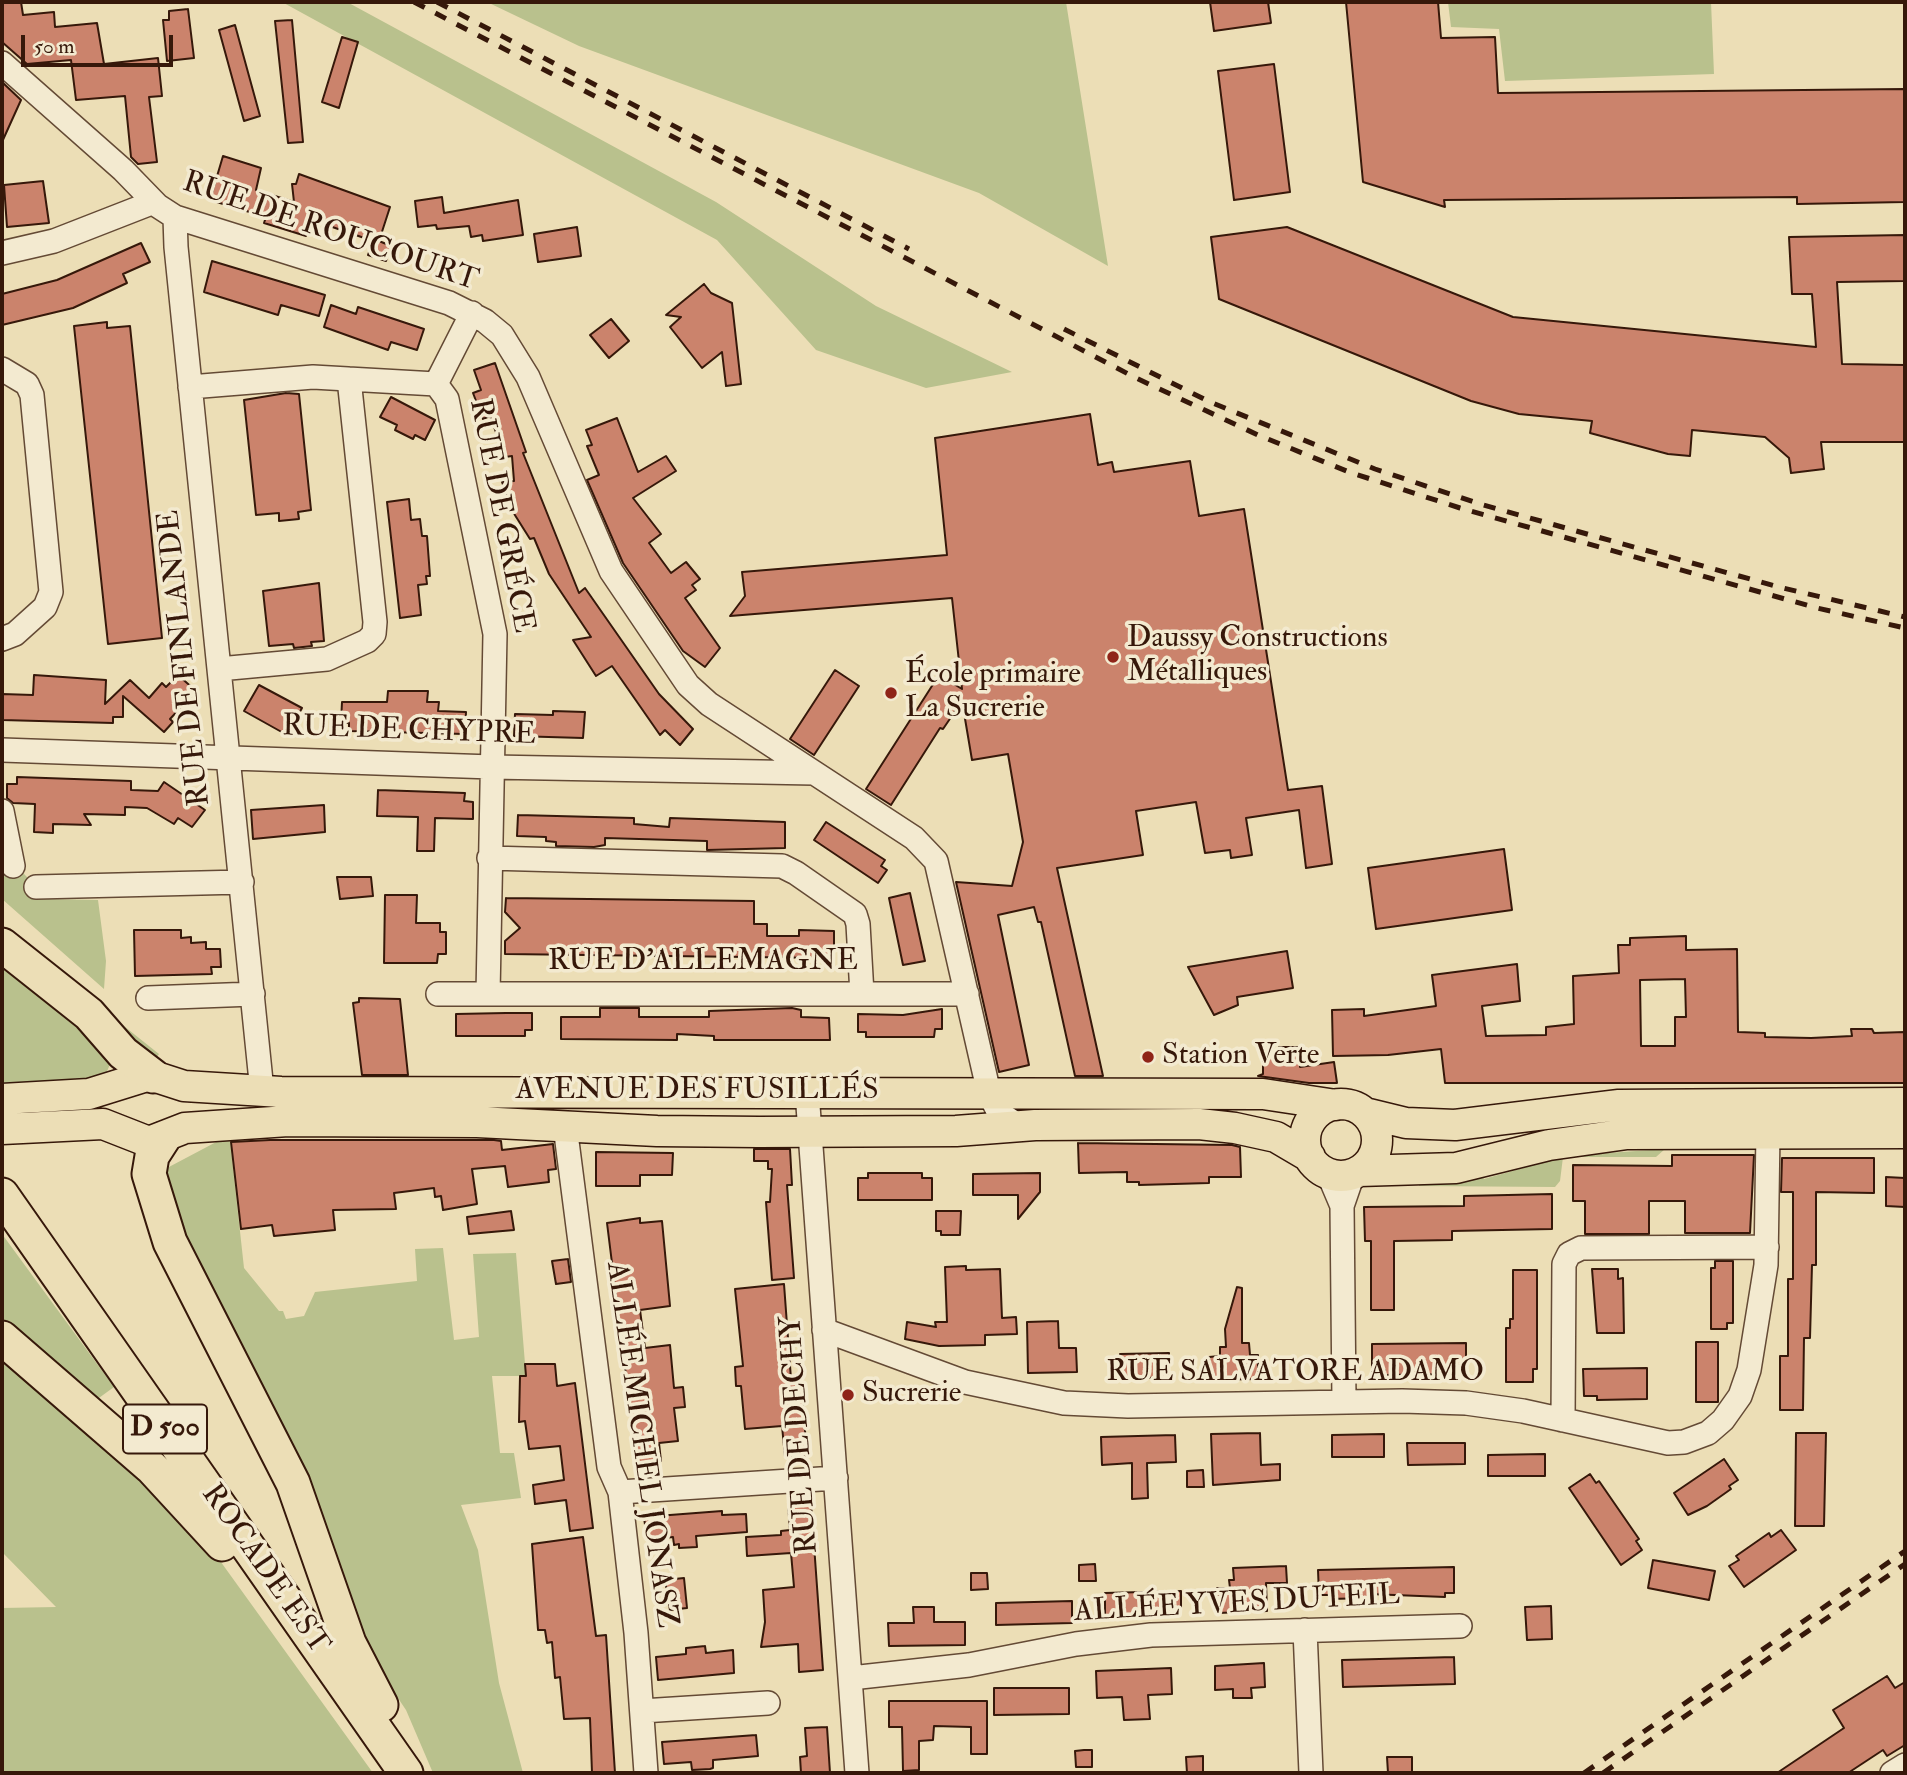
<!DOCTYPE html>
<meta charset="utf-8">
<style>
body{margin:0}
#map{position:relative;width:1907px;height:1775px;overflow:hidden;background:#ecdeb6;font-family:"IM FELL Double Pica",serif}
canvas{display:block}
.frame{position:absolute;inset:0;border:4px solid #36180a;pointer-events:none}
.scale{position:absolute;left:21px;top:35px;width:152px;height:32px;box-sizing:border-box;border:4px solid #36180a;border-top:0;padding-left:9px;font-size:21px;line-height:24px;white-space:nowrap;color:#36180a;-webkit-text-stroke:5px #f3ead0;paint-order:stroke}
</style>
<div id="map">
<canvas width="1907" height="1775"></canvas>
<div class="frame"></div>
<div class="scale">50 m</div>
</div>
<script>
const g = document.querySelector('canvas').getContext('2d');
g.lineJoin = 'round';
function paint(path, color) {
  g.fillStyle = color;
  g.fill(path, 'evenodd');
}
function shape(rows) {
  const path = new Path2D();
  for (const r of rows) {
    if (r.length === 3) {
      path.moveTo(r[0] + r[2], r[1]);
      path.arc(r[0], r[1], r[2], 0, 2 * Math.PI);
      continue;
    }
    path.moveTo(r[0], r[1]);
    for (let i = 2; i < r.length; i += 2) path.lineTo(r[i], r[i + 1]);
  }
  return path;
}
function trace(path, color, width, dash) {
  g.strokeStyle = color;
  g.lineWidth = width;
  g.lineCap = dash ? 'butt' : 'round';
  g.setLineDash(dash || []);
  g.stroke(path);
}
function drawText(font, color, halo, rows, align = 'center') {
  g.font = font + ' "IM FELL Double Pica",serif';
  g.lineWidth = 7;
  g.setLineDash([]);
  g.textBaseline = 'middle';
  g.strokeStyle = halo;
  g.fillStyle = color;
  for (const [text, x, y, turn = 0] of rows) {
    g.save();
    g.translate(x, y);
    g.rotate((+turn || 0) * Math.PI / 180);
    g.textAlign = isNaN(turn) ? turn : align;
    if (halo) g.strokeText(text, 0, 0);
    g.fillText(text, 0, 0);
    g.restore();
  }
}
const green = shape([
 [282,2,347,2,716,202,876,306,1012,372,926,388,816,350,717,240],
 [487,2,1066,2,1108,266,979,193,579,46],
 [1448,2,1711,2,1714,74,1505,81,1499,29,1451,27],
 [2,851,48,899,98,900,106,961,104,989,2,899],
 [2,967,14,970,74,1017,111,1062,105,1076,96,1081,2,1087],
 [95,1003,159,1054,157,1057,144,1054],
 [220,1140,230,1140,244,1268,279,1311,283,1311,286,1319,304,1316,315,1292,417,1281,415,1249,443,1248,454,1340,479,1337,473,1254,516,1253,526,1376,492,1376,500,1453,514,1453,521,1498,461,1505,478,1550,499,1683,523,1773,433,1773,406,1710,361,1643,181,1239,167,1168],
 [1665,1149,1656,1157,1563,1157,1560,1181,1555,1187,1419,1186,1419,1180,1482,1173,1484,1179,1537,1164,1536,1158],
 [2,1234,114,1387,92,1403,2,1326],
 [2,1356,156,1487,218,1558,373,1773,2,1773,2,1608,56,1607,2,1552]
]);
const building = shape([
 [2,2,21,2,23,15,54,12,55,27,97,23,104,64,158,58,162,96,149,97,157,162,138,164,131,157,125,96,76,100,71,60,27,64,2,42,2,2],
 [1210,2,1268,2,1271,23,1214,31,1210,2],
 [1346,2,1438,2,1441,38,1495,37,1498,93,1905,89,1905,202,1797,204,1797,197,1444,200,1445,207,1363,182,1346,2],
 [188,9,194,58,167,61,163,20,169,20,169,11,188,9],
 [292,20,303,142,288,143,275,21,292,20],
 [235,25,260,116,244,121,219,30,235,25],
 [342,37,358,42,339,108,322,102,342,37],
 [1274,64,1290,192,1234,200,1218,71,1274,64],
 [2,82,21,100,2,142,2,82],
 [223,156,261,168,256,190,294,202,292,184,296,184,299,174,390,207,379,241,391,246,386,261,368,255,373,241,312,220,306,236,264,223,266,217,210,200,223,156],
 [43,181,49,223,7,227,4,185,43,181],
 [442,197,444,213,518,200,523,235,483,241,482,235,471,237,469,226,437,229,436,225,418,227,415,201,442,197],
 [577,227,581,256,538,262,534,234,577,227],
 [1287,227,1513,317,1816,347,1812,294,1792,294,1789,237,1905,235,1905,281,1837,282,1842,364,1905,365,1905,442,1821,442,1824,469,1791,473,1789,458,1765,437,1692,430,1690,456,1668,454,1590,433,1592,421,1519,414,1471,401,1219,299,1211,237,1287,227],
 [141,243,150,262,123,274,127,283,73,308,2,325,2,294,57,280,141,243],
 [212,261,325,295,319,316,281,305,278,315,204,292,212,261],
 [704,284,711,293,732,303,741,384,726,386,722,352,702,368,670,327,681,317,666,315,704,284],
 [331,305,356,314,358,307,424,329,417,350,391,342,388,350,324,327,331,305],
 [611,319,629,341,609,358,590,335,611,319],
 [107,322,107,328,130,326,162,638,108,644,74,326,107,322],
 [495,363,526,452,523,453,579,593,585,588,659,694,693,729,680,745,665,730,660,735,612,666,596,676,573,640,591,637,549,574,534,538,530,539,513,512,502,482,514,481,512,456,505,457,490,416,483,419,473,393,481,390,474,370,495,363],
 [286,393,299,394,311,510,298,512,299,519,279,521,279,513,256,515,244,400,286,393],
 [391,397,435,420,425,440,415,435,413,439,395,430,397,425,380,417,391,397],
 [1090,414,1098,465,1112,462,1114,472,1190,461,1199,516,1244,509,1288,790,1322,786,1332,864,1306,868,1299,810,1246,818,1252,855,1231,858,1230,850,1205,853,1196,802,1136,811,1143,855,1057,868,1103,1076,1075,1076,1041,922,1038,922,1034,907,998,915,1029,1065,999,1072,956,882,1012,886,1023,842,1008,754,972,760,962,701,943,729,940,728,891,805,866,789,939,675,962,689,952,598,730,616,745,596,742,572,947,555,935,438,1090,414],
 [617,418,638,472,666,456,676,471,633,498,661,534,649,543,671,573,686,562,700,579,692,585,696,590,685,598,720,648,705,667,683,651,623,563,587,480,599,475,587,446,592,445,586,430,617,418],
 [409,499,411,520,420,519,422,536,427,536,430,576,426,576,427,584,418,585,421,615,400,618,387,502,409,499],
 [319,583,324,641,311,642,312,646,294,648,293,644,269,646,263,591,319,583],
 [835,670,859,686,814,755,790,739,835,670],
 [34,675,106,680,105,704,130,680,149,698,162,683,166,687,178,675,196,691,170,719,173,722,164,732,123,696,123,717,113,717,113,723,2,720,2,694,33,695,34,675],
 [259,685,302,708,287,735,244,711,259,685],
 [388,691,428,691,427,702,439,702,438,711,466,712,465,734,349,731,349,723,341,722,342,702,387,702,388,691],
 [553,711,585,712,583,738,514,736,515,714,553,715,553,711],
 [17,777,131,781,131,790,158,791,164,782,205,810,192,827,178,818,174,824,147,808,125,807,125,815,84,814,91,825,53,824,53,833,34,832,35,804,13,803,7,798,7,784,17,784,17,777],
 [378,790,465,793,464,801,473,802,473,819,435,818,434,851,417,851,418,817,377,816,378,790],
 [324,805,325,832,253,839,251,810,324,805],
 [518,815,634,818,634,824,669,827,670,818,785,822,785,848,707,850,707,841,605,838,605,845,594,847,556,846,556,842,546,841,546,837,517,836,518,815],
 [826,822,885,860,881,866,887,870,878,883,814,840,826,822],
 [1504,849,1512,910,1376,929,1368,868,1504,849],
 [337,877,371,877,373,896,340,899,337,877],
 [910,893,925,961,903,965,889,898,910,893],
 [385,895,417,895,416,923,440,923,440,932,446,932,446,954,438,954,437,963,384,963,385,895],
 [506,898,754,901,754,924,767,924,767,936,799,936,799,930,834,931,834,951,829,951,829,958,505,954,505,941,520,928,505,912,506,898],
 [134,930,181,930,181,938,191,937,191,943,206,942,206,949,220,949,221,967,211,967,212,974,135,976,134,930],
 [1686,936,1686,950,1737,949,1738,1032,1765,1033,1765,1037,1811,1038,1852,1036,1851,1029,1872,1029,1874,1033,1905,1032,1905,1083,1445,1083,1441,1049,1388,1055,1333,1056,1332,1010,1364,1009,1364,1016,1436,1006,1432,975,1517,964,1520,1001,1482,1006,1486,1036,1546,1035,1546,1027,1574,1024,1573,976,1619,973,1618,945,1630,945,1630,938,1686,936],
 [1685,979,1686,1017,1675,1017,1675,1046,1641,1046,1640,980,1685,979],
 [1287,951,1293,988,1237,997,1238,1005,1214,1015,1188,967,1287,951],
 [359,998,400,999,408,1075,362,1075,353,1003,359,1002,359,998],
 [600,1008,639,1008,639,1017,709,1017,709,1011,792,1008,801,1010,801,1017,829,1018,830,1040,714,1040,714,1036,677,1034,677,1040,561,1039,561,1017,600,1017,600,1008],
 [942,1009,942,1029,935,1029,934,1037,866,1037,866,1032,858,1032,858,1014,903,1015,942,1009],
 [506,1013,532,1013,532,1030,525,1030,525,1036,456,1036,456,1014,506,1013],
 [1279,1047,1300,1047,1300,1067,1334,1062,1337,1083,1309,1083,1258,1076,1263,1074,1263,1055,1279,1055,1279,1047],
 [270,1140,494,1140,501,1141,502,1150,553,1144,556,1169,548,1170,549,1182,508,1187,505,1166,472,1169,477,1204,443,1210,441,1196,435,1197,434,1188,394,1193,396,1209,333,1210,335,1230,274,1236,272,1225,241,1229,231,1142,270,1140],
 [1078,1143,1232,1145,1240,1147,1241,1177,1209,1177,1209,1183,1139,1185,1139,1182,1127,1182,1127,1172,1079,1173,1078,1143],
 [754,1149,790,1149,792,1185,787,1185,794,1278,772,1280,766,1202,770,1202,772,1169,768,1169,768,1161,754,1161,754,1149],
 [596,1152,673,1153,672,1175,640,1175,640,1186,596,1186,596,1152],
 [1672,1155,1754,1155,1750,1233,1685,1233,1685,1201,1649,1201,1649,1234,1585,1234,1585,1201,1573,1201,1573,1165,1672,1166,1672,1155],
 [1782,1158,1874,1158,1874,1193,1816,1192,1816,1265,1812,1265,1810,1338,1804,1338,1803,1410,1780,1410,1780,1356,1788,1356,1788,1279,1793,1279,1793,1192,1781,1192,1782,1158],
 [868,1173,922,1173,922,1178,932,1178,932,1200,858,1200,858,1178,868,1178,868,1173],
 [1040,1173,1040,1192,1018,1219,1018,1195,973,1195,973,1174,1040,1173],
 [1886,1177,1905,1178,1905,1207,1886,1206,1886,1177],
 [1552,1194,1552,1229,1452,1231,1452,1240,1394,1241,1394,1310,1371,1310,1371,1241,1365,1241,1364,1207,1464,1206,1464,1196,1552,1194],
 [511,1211,514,1230,469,1234,467,1217,511,1211],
 [936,1211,961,1211,960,1235,941,1235,941,1231,936,1231,936,1211],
 [640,1218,640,1223,662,1221,670,1306,640,1310,645,1348,670,1345,674,1388,683,1387,685,1407,674,1408,678,1441,659,1443,661,1461,637,1464,607,1223,640,1218],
 [568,1259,571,1282,556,1284,552,1261,568,1259],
 [1715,1261,1733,1261,1733,1323,1727,1323,1727,1329,1711,1329,1711,1268,1715,1268,1715,1261],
 [966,1266,966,1270,1000,1269,1002,1318,1016,1317,1017,1334,985,1335,985,1345,939,1346,905,1339,907,1322,936,1327,935,1322,947,1322,945,1267,966,1266],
 [1592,1269,1618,1269,1618,1279,1623,1278,1624,1333,1597,1333,1592,1269],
 [1513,1270,1537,1270,1537,1369,1533,1369,1533,1382,1506,1382,1506,1328,1510,1328,1510,1319,1513,1319,1513,1270],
 [784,1284,791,1379,801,1379,807,1456,785,1457,782,1426,745,1429,741,1386,736,1386,735,1367,743,1366,735,1289,784,1284],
 [1237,1287,1242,1288,1242,1343,1249,1343,1250,1355,1258,1355,1258,1379,1209,1380,1209,1357,1220,1356,1220,1347,1226,1347,1225,1329,1237,1287],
 [1058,1321,1059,1348,1076,1348,1077,1372,1028,1373,1027,1322,1058,1321],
 [1696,1342,1718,1342,1718,1402,1696,1402,1696,1342],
 [1466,1343,1466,1370,1453,1370,1453,1374,1385,1375,1385,1370,1372,1371,1372,1344,1466,1343],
 [1169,1353,1169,1377,1120,1379,1120,1354,1169,1353],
 [525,1364,555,1364,557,1386,575,1383,593,1528,570,1531,566,1500,535,1504,533,1485,564,1480,560,1446,529,1449,525,1421,519,1422,520,1376,526,1376,525,1364],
 [1647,1368,1647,1399,1597,1400,1597,1396,1584,1396,1583,1369,1647,1368],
 [1260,1433,1261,1465,1280,1464,1280,1480,1213,1485,1211,1434,1260,1433],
 [1796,1433,1826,1433,1824,1526,1795,1526,1796,1433],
 [1384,1434,1384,1457,1332,1457,1332,1435,1384,1434],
 [1175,1435,1176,1462,1147,1463,1148,1498,1132,1499,1132,1463,1102,1465,1101,1437,1175,1435],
 [1407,1443,1465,1443,1465,1464,1408,1465,1407,1443],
 [1545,1454,1545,1476,1488,1476,1488,1455,1545,1454],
 [1724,1459,1738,1480,1729,1486,1731,1489,1707,1506,1688,1515,1674,1493,1724,1459],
 [1203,1470,1204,1487,1187,1487,1187,1471,1203,1470],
 [1590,1474,1596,1483,1599,1481,1639,1539,1636,1541,1642,1550,1621,1565,1569,1488,1590,1474],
 [811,1503,823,1670,799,1672,798,1644,761,1647,765,1622,763,1590,794,1587,791,1553,747,1556,746,1537,781,1535,781,1531,790,1530,788,1504,811,1503],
 [722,1511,722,1515,746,1514,747,1532,696,1536,697,1547,679,1548,679,1544,674,1545,673,1537,647,1540,644,1517,722,1511],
 [1781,1530,1796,1550,1744,1587,1729,1566,1739,1560,1736,1556,1769,1533,1771,1537,1781,1530],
 [583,1537,596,1636,606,1635,615,1773,592,1773,590,1718,564,1719,560,1677,555,1678,552,1642,547,1643,545,1630,538,1630,532,1544,583,1537],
 [1653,1560,1715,1571,1709,1600,1648,1588,1653,1560],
 [1095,1564,1096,1581,1079,1581,1079,1565,1095,1564],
 [1286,1566,1287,1583,1266,1583,1267,1611,1218,1613,1217,1588,1230,1588,1229,1580,1234,1580,1233,1568,1286,1566],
 [1454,1567,1454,1593,1445,1593,1445,1597,1369,1594,1369,1598,1330,1599,1330,1595,1319,1595,1318,1570,1454,1567],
 [971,1573,987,1573,988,1589,971,1590,971,1573],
 [684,1578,687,1608,670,1610,665,1580,684,1578],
 [1181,1591,1181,1613,1105,1615,1105,1593,1181,1591],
 [1072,1601,1072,1623,996,1625,996,1603,1072,1601],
 [1551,1606,1552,1639,1527,1640,1525,1607,1551,1606],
 [913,1607,934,1607,934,1622,965,1622,965,1645,889,1646,888,1623,914,1623,913,1607],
 [705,1646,706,1653,733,1650,734,1673,658,1680,656,1657,686,1654,686,1648,705,1646],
 [1454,1657,1455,1684,1343,1687,1342,1660,1454,1657],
 [1264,1663,1265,1687,1251,1688,1252,1698,1233,1698,1233,1689,1215,1690,1215,1666,1264,1663],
 [1171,1668,1172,1694,1148,1695,1150,1719,1124,1720,1122,1697,1097,1698,1096,1671,1171,1668],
 [1887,1676,1895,1688,1905,1682,1905,1745,1887,1756,1883,1750,1848,1773,1777,1773,1844,1728,1833,1710,1887,1676],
 [994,1688,1069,1688,1069,1714,994,1715,994,1688],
 [889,1701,987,1701,987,1754,971,1754,971,1727,934,1726,933,1740,919,1741,919,1770,903,1771,902,1727,889,1727,889,1701],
 [827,1727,830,1773,801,1773,800,1757,807,1756,805,1728,827,1727],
 [756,1735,758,1756,713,1760,713,1768,710,1769,692,1770,691,1762,664,1764,662,1742,756,1735],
 [1084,1750,1092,1750,1092,1767,1076,1767,1075,1751,1084,1750],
 [1203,1756,1203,1773,1187,1773,1186,1757,1203,1756],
 [1387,1757,1412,1757,1412,1773,1388,1773,1387,1757]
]);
const minor = shape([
 [2,63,123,170,158,206,175,217,449,303,485,321,502,335,528,377,611,571,688,685,709,704,914,838,936,861,989,1093,999,1113,1019,1126],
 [175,217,176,247,262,1091],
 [2,253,54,241,154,202],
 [2,369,27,384,32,395,51,592,45,607,15,634,2,639],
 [436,384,472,313],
 [190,387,313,377,436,384,447,399,495,634,488,994],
 [219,669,327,659,367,641,374,634,375,622,349,379],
 [2,750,492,767,814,773],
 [2,811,13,866],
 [489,858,782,866,796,873,855,914,858,924,862,994],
 [36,887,242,882],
 [438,994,967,994],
 [148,998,253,994],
 [807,1092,857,1773],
 [565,1126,609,1467,620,1492,636,1633,646,1773],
 [1328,1173,1342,1206],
 [824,1330,965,1382,1064,1403,1128,1406,1402,1401,1466,1403,1523,1411,1668,1443,1684,1442,1708,1433,1723,1420,1740,1396,1749,1370,1766,1265,1768,1132],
 [1344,1401,1342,1206,1353,1174],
 [1563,1420,1564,1264,1569,1254,1581,1248,1767,1247],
 [620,1492,836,1478],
 [1305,1630,1311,1773],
 [851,1678,969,1665,1076,1644,1151,1635,1460,1626],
 [642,1711,768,1703],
 [1892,1773,1905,1765]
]);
const major = shape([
 [2,1099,89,1094,150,1075,184,1086,281,1092,1263,1094,1336,1105],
 [1341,1140,36],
 [1365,1113,1406,1123,1455,1125,1619,1105,1905,1103],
 [2,1129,103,1124,149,1142,185,1128,288,1121,477,1122,657,1131,759,1132,956,1131,1035,1125,1199,1124,1235,1128,1276,1137,1310,1157],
 [1359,1171,1456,1168,1549,1145,1627,1134,1905,1133]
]);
const highway = shape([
 [2,945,89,1014,123,1053,153,1076],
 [163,1139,152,1156,149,1174,170,1242,293,1483,349,1643,381,1705],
 [2,1195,406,1773],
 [2,1338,152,1468,222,1544]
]);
const rail = shape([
 [414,2,1136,378,1258,435,1349,472,1460,508,1817,608,1905,628],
 [437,2,909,249],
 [1064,329,1210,402,1375,469,1480,504,1612,541,1779,587,1905,617],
 [1584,1773,1905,1551],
 [1603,1773,1905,1564]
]);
const markers = [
 [1113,657,7,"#8f2418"],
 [891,693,7,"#8f2418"],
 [1148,1057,7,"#8f2418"],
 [848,1395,7,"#8f2418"]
];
const shields = [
 [165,1429,84]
];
const shieldNames = [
 ["D 500",165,1429]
];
const streetNames = [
 ["RUE DE ROUCOURT",330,233,19],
 ["RUE DE GRÉCE",500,516,79],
 ["RUE DE FINLANDE",186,658,-96],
 ["RUE DE CHYPRE",409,732,2],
 ["RUE D'ALLEMAGNE",703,963],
 ["AVENUE DES FUSILLÉS",697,1092],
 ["RUE SALVATORE ADAMO",1295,1374],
 ["RUE DE DECHY",801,1435,-94],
 ["ALLÉE MICHEL JONASZ",640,1445,82],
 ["ROCADE EST",264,1570,55],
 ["ALLÉE YVES DUTEIL",1237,1605,-3]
];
const poiNames = [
 ["Daussy Constructions",1127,640],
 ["Métalliques",1127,674],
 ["École primaire",905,676],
 ["La Sucrerie",905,710],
 ["Station Verte",1162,1057],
 ["Sucrerie",862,1395]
];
paint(green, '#b9c18d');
paint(building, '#cb836c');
trace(building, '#36180a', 2);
trace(minor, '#644a35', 26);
trace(major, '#36180a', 33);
trace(highway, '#36180a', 37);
trace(minor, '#f3ead0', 23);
trace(major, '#ecdeb6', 30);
trace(highway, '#ecdeb6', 33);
trace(rail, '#36180a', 5, [12, 12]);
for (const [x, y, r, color] of markers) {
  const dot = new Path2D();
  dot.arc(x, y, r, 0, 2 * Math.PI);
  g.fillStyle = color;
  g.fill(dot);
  trace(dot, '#f3ead0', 2.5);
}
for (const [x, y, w] of shields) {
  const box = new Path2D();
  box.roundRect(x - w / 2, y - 24.5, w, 49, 5);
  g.fillStyle = '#f3ead0';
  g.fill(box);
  trace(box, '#36180a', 2);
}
drawText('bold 28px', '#36180a', null, shieldNames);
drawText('30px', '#36180a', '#f3ead0', streetNames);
drawText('30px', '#36180a', '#f3ead0', poiNames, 'left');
</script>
